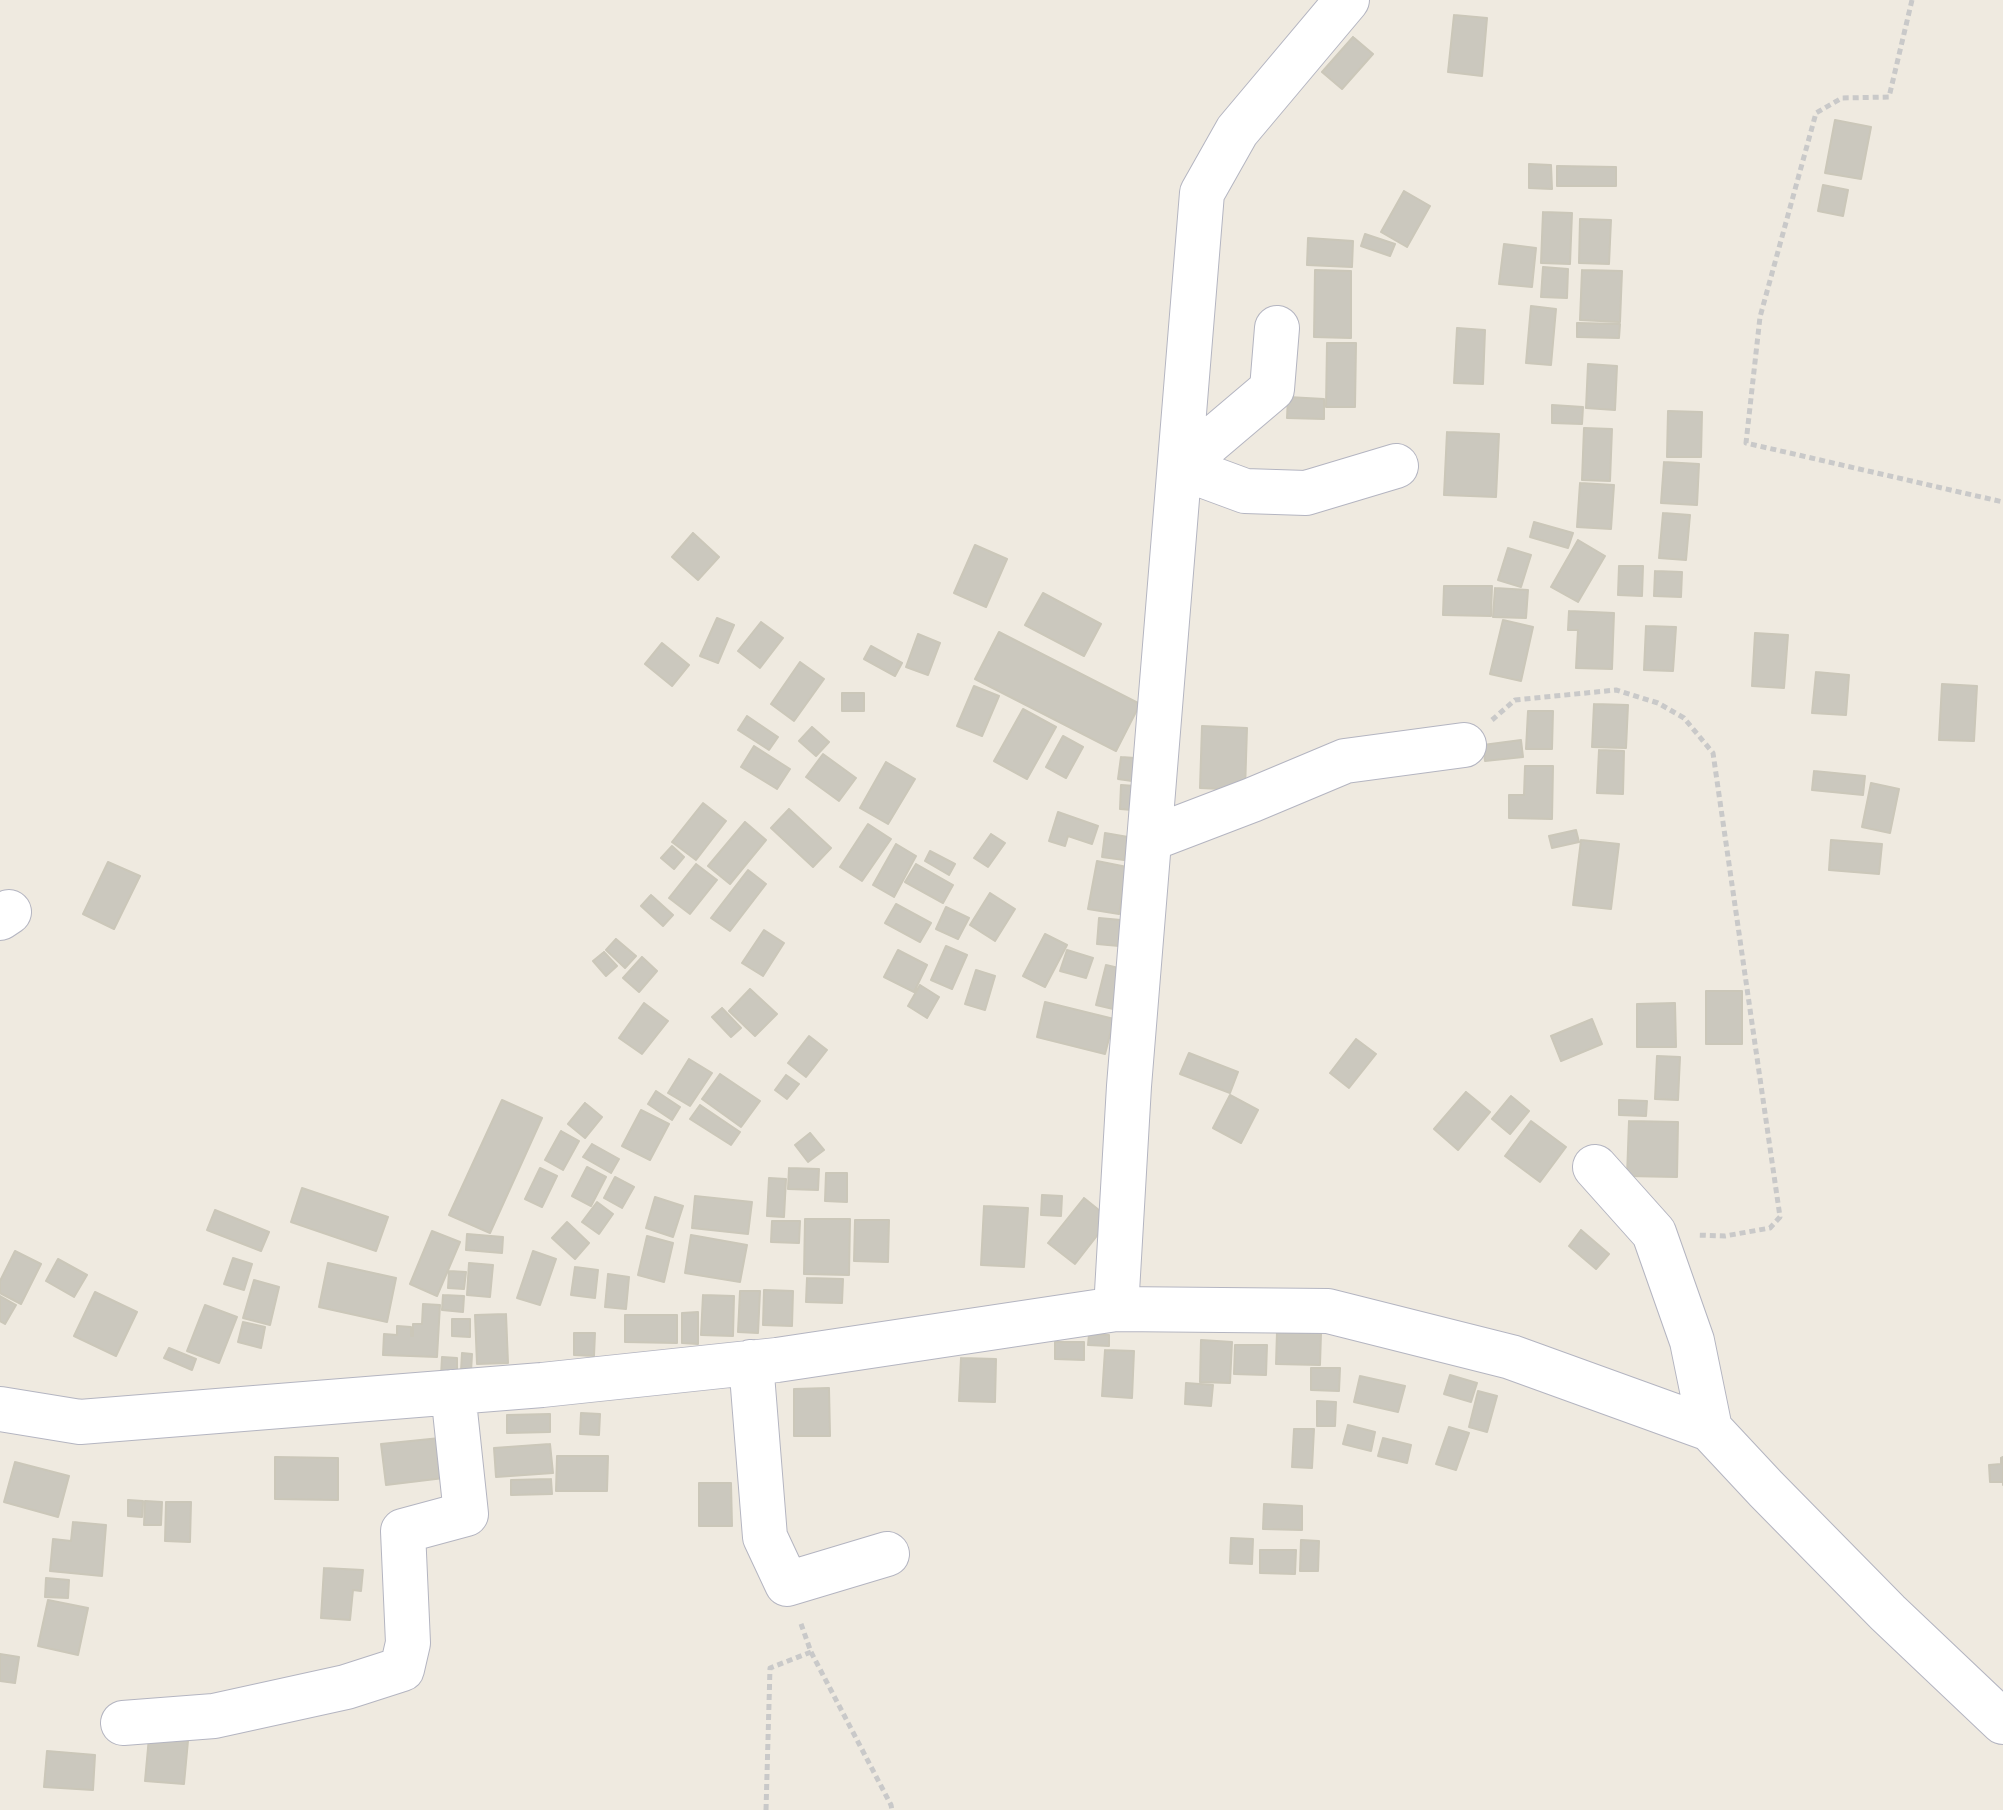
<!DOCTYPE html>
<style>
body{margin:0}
canvas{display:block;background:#efeae0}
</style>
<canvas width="2003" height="1810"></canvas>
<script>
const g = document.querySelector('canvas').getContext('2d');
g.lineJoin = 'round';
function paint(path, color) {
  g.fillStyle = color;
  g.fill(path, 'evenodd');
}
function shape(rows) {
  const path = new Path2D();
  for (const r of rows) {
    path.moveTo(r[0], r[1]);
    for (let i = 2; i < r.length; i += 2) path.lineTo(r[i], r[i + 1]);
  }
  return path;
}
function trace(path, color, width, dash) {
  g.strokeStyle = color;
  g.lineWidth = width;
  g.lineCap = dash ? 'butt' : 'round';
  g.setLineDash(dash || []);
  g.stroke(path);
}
const building = shape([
 [1454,15,1487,18,1482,76,1448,72,1454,15],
 [1353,37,1373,54,1342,89,1322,72,1353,37],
 [1835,120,1871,127,1861,179,1825,173,1835,120],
 [1529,164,1551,165,1552,189,1529,188,1529,164],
 [1557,166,1616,167,1616,186,1557,186,1557,166],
 [1823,185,1848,190,1843,216,1818,211,1823,185],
 [1404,191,1430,206,1407,247,1381,232,1404,191],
 [1543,212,1572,213,1570,264,1541,263,1543,212],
 [1580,219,1611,220,1609,264,1579,263,1580,219],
 [1365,234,1395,244,1390,256,1361,246,1365,234],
 [1308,238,1353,241,1352,267,1307,265,1308,238],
 [1504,244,1536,248,1532,287,1499,284,1504,244],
 [1543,267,1568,269,1567,298,1541,297,1543,267],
 [1315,270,1351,271,1351,338,1314,337,1315,270],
 [1582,270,1622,271,1620,322,1580,320,1582,270],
 [1531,306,1556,309,1551,365,1526,363,1531,306],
 [1577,323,1620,324,1619,338,1577,337,1577,323],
 [1457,328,1485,330,1483,384,1454,383,1457,328],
 [1327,343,1356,343,1355,407,1326,407,1327,343],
 [1588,364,1617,366,1615,410,1586,408,1588,364],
 [1288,397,1324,399,1324,419,1287,418,1288,397],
 [1552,405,1583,407,1582,424,1552,423,1552,405],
 [1668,411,1702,412,1701,457,1667,457,1668,411],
 [1584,428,1612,429,1610,481,1582,480,1584,428],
 [1447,432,1499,434,1496,497,1444,495,1447,432],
 [1664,462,1699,464,1697,505,1661,503,1664,462],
 [1580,483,1614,485,1611,529,1577,527,1580,483],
 [1663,513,1690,515,1686,560,1659,558,1663,513],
 [1534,522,1573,533,1568,548,1530,537,1534,522],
 [693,533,719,557,698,580,672,557,693,533],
 [1578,540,1605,556,1578,602,1551,587,1578,540],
 [975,545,1007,559,986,607,954,593,975,545],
 [1508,548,1531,555,1521,587,1498,580,1508,548],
 [1619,566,1643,566,1642,596,1618,595,1619,566],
 [1655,571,1682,572,1681,597,1654,596,1655,571],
 [1444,586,1492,586,1491,616,1443,615,1444,586],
 [1495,588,1528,590,1526,618,1493,617,1495,588],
 [1043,593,1101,624,1084,656,1025,625,1043,593],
 [1569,611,1614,613,1612,669,1576,668,1578,630,1568,630,1569,611],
 [717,618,734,625,718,663,700,656,717,618],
 [1503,620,1533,627,1521,681,1490,674,1503,620],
 [761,622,783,638,760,668,738,651,761,622],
 [1646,626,1676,627,1673,671,1644,670,1646,626],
 [999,632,1140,704,1116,751,975,679,999,632],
 [1755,633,1788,635,1784,688,1752,686,1755,633],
 [918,634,940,643,928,675,906,667,918,634],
 [662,643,689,665,672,686,645,664,662,643],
 [871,646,902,663,895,676,864,659,871,646],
 [800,662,824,679,794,721,771,704,800,662],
 [1816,672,1849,675,1846,715,1812,713,1816,672],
 [1942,684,1977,686,1974,741,1939,740,1942,684],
 [974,686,999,696,982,736,957,726,974,686],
 [842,693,864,693,864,711,842,711,842,693],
 [1594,704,1628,705,1626,748,1592,747,1594,704],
 [1023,709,1056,727,1027,779,994,761,1023,709],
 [1528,711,1553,711,1552,749,1526,749,1528,711],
 [747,716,778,737,769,750,738,730,747,716],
 [1202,726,1247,728,1245,790,1200,788,1202,726],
 [812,727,829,742,816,756,799,741,812,727],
 [1063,736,1083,747,1066,778,1046,767,1063,736],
 [1521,740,1523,757,1485,761,1483,745,1521,740],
 [754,746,790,769,777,789,741,767,754,746],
 [1599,750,1624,751,1623,794,1597,793,1599,750],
 [823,754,856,778,839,801,806,777,823,754],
 [1121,757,1135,758,1132,781,1118,779,1121,757],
 [886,762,915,779,888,824,860,808,886,762],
 [1525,766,1553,766,1552,819,1509,818,1509,795,1524,795,1525,766],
 [1814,771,1865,776,1863,795,1812,790,1814,771],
 [1871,783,1899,789,1890,833,1862,827,1871,783],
 [1121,785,1135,786,1133,810,1120,809,1121,785],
 [703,803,726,821,696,860,672,842,703,803],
 [789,809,831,848,813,867,771,828,789,809],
 [1058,812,1098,826,1092,844,1068,836,1065,846,1049,841,1058,812],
 [745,822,766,840,730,884,708,866,745,822],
 [868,824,891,839,862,881,840,867,868,824],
 [1576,830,1579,842,1552,848,1549,836,1576,830],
 [1105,833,1128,837,1124,860,1102,857,1105,833],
 [991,834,1005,843,988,867,974,858,991,834],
 [1581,840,1619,844,1611,909,1573,905,1581,840],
 [1831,840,1882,844,1879,874,1829,870,1831,840],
 [896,844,916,856,894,897,873,885,896,844],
 [672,846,684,857,674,869,661,858,672,846],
 [930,851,955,864,949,875,925,861,930,851],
 [1097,861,1127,867,1119,914,1088,909,1097,861],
 [108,862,140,876,114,929,83,914,108,862],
 [696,864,717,880,690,914,669,898,696,864],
 [916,864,953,885,943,903,905,882,916,864],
 [748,870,766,884,730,931,711,918,748,870],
 [990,893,1015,909,995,941,970,925,990,893],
 [651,895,673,915,663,926,641,906,651,895],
 [896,904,931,923,920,942,885,923,896,904],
 [946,907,969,918,958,939,936,929,946,907],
 [1099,918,1121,920,1119,946,1097,944,1099,918],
 [764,930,784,943,763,976,742,963,764,930],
 [1045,934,1067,945,1045,987,1023,976,1045,934],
 [616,939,636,956,625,968,606,950,616,939],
 [946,946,967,955,952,989,931,980,946,946],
 [898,950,927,965,914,992,884,977,898,950],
 [1067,950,1093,958,1086,978,1060,971,1067,950],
 [604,952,617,966,606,976,593,961,604,952],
 [642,957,657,971,639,992,623,978,642,957],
 [1106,965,1131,971,1122,1011,1096,1005,1106,965],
 [976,970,995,976,985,1010,965,1004,976,970],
 [920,985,939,997,927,1018,908,1006,920,985],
 [750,989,777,1014,755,1036,729,1011,750,989],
 [1706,991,1742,991,1742,1044,1706,1044,1706,991],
 [1045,1002,1114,1019,1105,1054,1037,1037,1045,1002],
 [644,1003,668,1021,642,1054,619,1038,644,1003],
 [1675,1003,1676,1047,1637,1047,1637,1004,1675,1003],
 [722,1008,741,1028,731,1037,712,1017,722,1008],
 [1592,1019,1602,1044,1561,1061,1551,1036,1592,1019],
 [809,1036,827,1050,806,1077,788,1063,809,1036],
 [1356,1039,1376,1054,1349,1088,1330,1073,1356,1039],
 [1189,1053,1238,1072,1230,1093,1180,1074,1189,1053],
 [1657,1056,1680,1057,1678,1100,1655,1099,1657,1056],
 [689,1059,712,1073,690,1106,668,1093,689,1059],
 [720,1074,760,1101,741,1127,702,1099,720,1074],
 [786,1075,799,1084,787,1099,775,1090,786,1075],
 [656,1091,680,1107,672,1120,648,1104,656,1091],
 [1466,1092,1490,1112,1458,1150,1434,1129,1466,1092],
 [1230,1095,1258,1110,1241,1143,1213,1128,1230,1095],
 [1511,1096,1529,1111,1510,1134,1492,1119,1511,1096],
 [502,1100,542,1118,490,1233,449,1215,502,1100],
 [1619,1100,1647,1101,1646,1116,1619,1115,1619,1100],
 [585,1103,602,1117,585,1138,568,1124,585,1103],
 [700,1105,740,1132,731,1145,690,1119,700,1105],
 [641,1110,669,1124,650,1160,622,1146,641,1110],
 [1531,1121,1566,1147,1540,1182,1505,1156,1531,1121],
 [1629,1121,1678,1122,1677,1177,1627,1176,1629,1121],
 [561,1131,579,1141,563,1170,545,1160,561,1131],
 [810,1133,824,1150,808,1162,795,1145,810,1133],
 [592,1144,619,1159,611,1173,583,1157,592,1144],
 [587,1167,606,1177,591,1206,572,1196,587,1167],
 [540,1168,557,1176,542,1207,525,1199,540,1168],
 [789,1168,819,1169,818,1190,788,1189,789,1168],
 [826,1173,847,1173,847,1202,825,1201,826,1173],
 [615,1177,634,1187,622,1208,604,1198,615,1177],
 [769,1178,786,1179,784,1217,767,1216,769,1178],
 [302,1188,388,1217,376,1251,291,1222,302,1188],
 [1042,1195,1062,1196,1061,1216,1041,1215,1042,1195],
 [695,1196,752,1202,748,1234,692,1228,695,1196],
 [655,1197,683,1206,673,1237,646,1228,655,1197],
 [1084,1198,1110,1219,1075,1264,1048,1243,1084,1198],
 [597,1202,613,1214,599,1234,582,1222,597,1202],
 [984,1206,1028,1208,1024,1267,981,1265,984,1206],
 [215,1210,269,1232,261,1251,207,1230,215,1210],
 [805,1219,850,1219,849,1275,804,1274,805,1219],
 [855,1220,889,1220,888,1262,854,1261,855,1220],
 [772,1221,800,1221,799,1243,771,1242,772,1221],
 [567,1222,589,1243,575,1259,552,1238,567,1222],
 [1581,1230,1609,1254,1596,1269,1569,1246,1581,1230],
 [432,1231,460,1242,437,1296,410,1284,432,1231],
 [467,1234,503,1237,502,1253,466,1250,467,1234],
 [691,1235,747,1245,740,1282,685,1273,691,1235],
 [647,1236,673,1243,664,1282,638,1275,647,1236],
 [15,1251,41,1264,21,1304,0,1293,0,1281,15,1251],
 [533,1251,556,1259,540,1305,517,1298,533,1251],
 [233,1258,252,1264,244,1290,224,1284,233,1258],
 [58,1259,87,1275,74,1297,46,1281,58,1259],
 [328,1263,396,1278,387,1322,319,1307,328,1263],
 [469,1263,493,1265,490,1297,467,1295,469,1263],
 [575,1267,598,1270,595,1298,571,1295,575,1267],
 [449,1271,466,1272,464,1289,448,1288,449,1271],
 [608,1274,629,1277,626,1309,605,1307,608,1274],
 [807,1278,843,1279,842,1303,806,1302,807,1278],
 [254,1280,279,1287,270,1325,243,1318,254,1280],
 [764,1290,793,1291,792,1326,763,1325,764,1290],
 [740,1291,760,1291,758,1333,738,1332,740,1291],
 [95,1292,137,1312,116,1356,74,1336,95,1292],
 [443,1295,464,1296,463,1312,442,1310,443,1295],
 [703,1295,734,1296,733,1336,701,1335,703,1295],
 [0,1296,16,1305,5,1324,0,1321,0,1296],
 [423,1304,440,1305,437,1357,383,1355,384,1334,397,1335,397,1326,411,1327,411,1336,413,1336,413,1324,422,1324,423,1304],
 [205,1305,237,1317,219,1363,187,1351,205,1305],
 [698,1312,698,1344,682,1343,682,1313,698,1312],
 [506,1314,508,1363,477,1364,475,1315,506,1314],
 [625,1315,677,1315,677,1343,625,1342,625,1315],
 [452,1319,470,1319,470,1337,452,1336,452,1319],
 [243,1322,265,1327,261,1348,238,1342,243,1322],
 [1277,1332,1321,1333,1320,1365,1276,1364,1277,1332],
 [574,1333,595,1333,594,1356,574,1355,574,1333],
 [1089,1334,1109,1335,1109,1346,1088,1345,1089,1334],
 [1201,1340,1232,1342,1230,1383,1200,1382,1201,1340],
 [1055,1342,1084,1342,1084,1360,1055,1359,1055,1342],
 [1235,1345,1267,1345,1266,1375,1234,1374,1235,1345],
 [169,1348,196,1359,192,1370,164,1358,169,1348],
 [1105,1350,1134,1351,1132,1398,1102,1396,1105,1350],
 [462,1353,472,1354,471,1372,461,1371,462,1353],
 [442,1357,457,1358,457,1377,441,1376,442,1357],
 [961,1358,996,1359,995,1402,959,1401,961,1358],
 [1311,1368,1340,1368,1339,1391,1311,1390,1311,1368],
 [1450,1375,1477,1383,1471,1402,1444,1394,1450,1375],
 [1360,1376,1405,1386,1398,1412,1354,1402,1360,1376],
 [1186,1383,1213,1385,1211,1406,1185,1404,1186,1383],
 [829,1388,830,1436,794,1436,794,1389,829,1388],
 [1478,1391,1497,1396,1487,1432,1469,1427,1478,1391],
 [1317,1401,1336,1402,1335,1426,1317,1426,1317,1401],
 [581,1413,600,1414,599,1435,580,1434,581,1413],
 [550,1414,550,1432,507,1433,507,1415,550,1414],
 [1348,1425,1375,1432,1371,1451,1343,1444,1348,1425],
 [1449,1427,1469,1433,1456,1470,1436,1464,1449,1427],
 [1294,1429,1314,1429,1312,1468,1292,1467,1294,1429],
 [440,1438,444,1478,386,1485,381,1444,440,1438],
 [1383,1438,1411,1445,1407,1463,1378,1456,1383,1438],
 [550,1444,553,1473,496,1477,494,1448,550,1444],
 [557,1456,608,1456,607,1491,556,1491,557,1456],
 [275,1457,338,1458,338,1500,275,1499,275,1457],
 [2003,1457,2003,1485,2003,1482,1990,1482,1989,1465,2001,1464,2001,1458,2003,1457],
 [15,1462,69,1476,58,1517,4,1502,15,1462],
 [551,1479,552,1494,511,1495,511,1480,551,1479],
 [699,1483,731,1483,732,1526,699,1526,699,1483],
 [128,1500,143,1501,142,1517,128,1516,128,1500],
 [145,1501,162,1502,161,1525,144,1525,145,1501],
 [166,1502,191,1502,190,1542,165,1541,166,1502],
 [1264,1504,1302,1506,1302,1530,1263,1529,1264,1504],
 [73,1522,106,1525,102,1576,50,1571,53,1539,71,1541,73,1522],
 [1231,1538,1253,1539,1252,1564,1230,1563,1231,1538],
 [1301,1540,1319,1541,1318,1571,1300,1571,1301,1540],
 [1260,1550,1296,1550,1295,1574,1260,1573,1260,1550],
 [324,1568,363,1570,361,1591,353,1590,350,1620,321,1618,324,1568],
 [46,1578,69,1580,68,1598,45,1597,46,1578],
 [48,1600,88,1608,78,1655,38,1646,48,1600],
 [0,1654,19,1657,15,1683,0,1681,0,1654],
 [150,1726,189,1730,184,1784,145,1781,150,1726],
 [47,1751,95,1755,93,1790,44,1787,47,1751]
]);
const path = shape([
 [1912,0,1889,97,1842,98,1816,113,1760,317,1746,443,2003,502],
 [1492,720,1515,700,1616,690,1658,703,1684,718,1713,753,1780,1217,1770,1228,1725,1236,1696,1235],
 [811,1652,891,1805,892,1810],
 [766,1810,770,1668,811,1652,800,1621]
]);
const minor = shape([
 [1277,328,1272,389,1180,467,1245,491,1306,493,1396,466],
 [1150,839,1252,800,1345,761,1464,745],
 [0,918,9,912],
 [1595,1167,1654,1233,1692,1341,1710,1429],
 [1116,1309,1129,1086,1202,193,1237,131,1347,0],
 [751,1362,765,1537,787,1584,887,1554],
 [0,1409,80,1422,542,1385,777,1360,1116,1309,1328,1311,1511,1357,1710,1429,1766,1489,1888,1613,2003,1722],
 [123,1723,214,1716,346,1687,402,1669,408,1643,403,1531,466,1514,453,1392]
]);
paint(building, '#cbc8be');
trace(building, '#cbc7b9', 2);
trace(minor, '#b4b5c1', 46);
trace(path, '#c9c9c9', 5, [6, 4]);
trace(minor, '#fff', 44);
</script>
